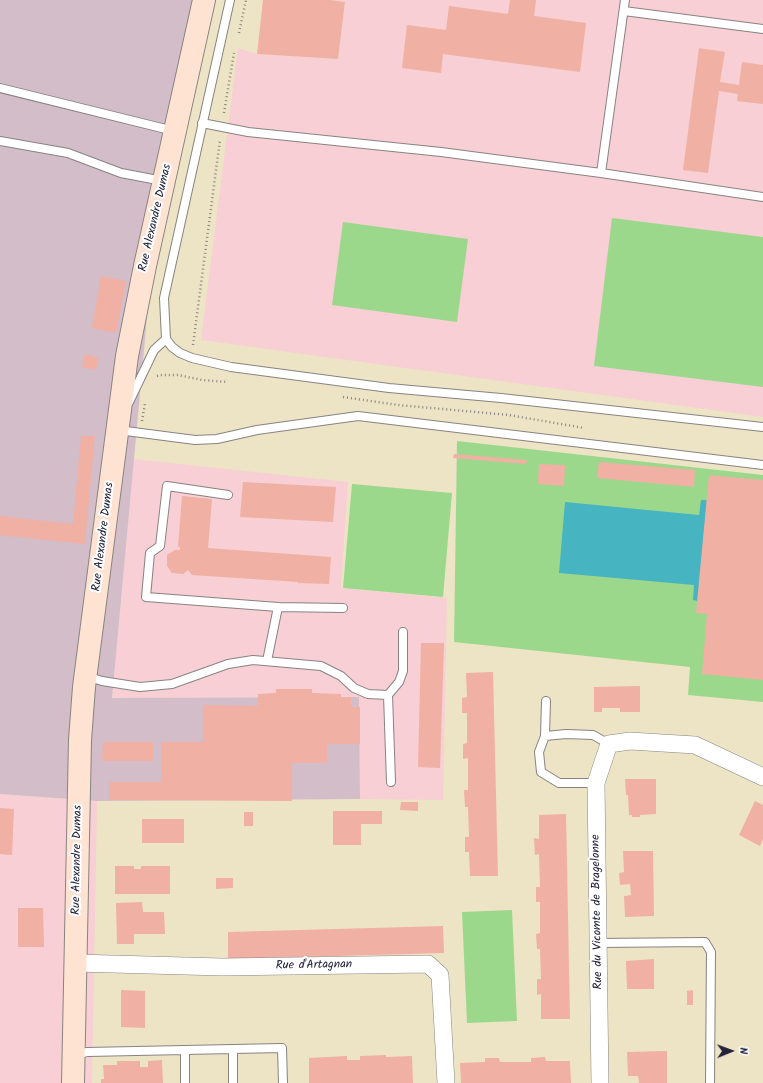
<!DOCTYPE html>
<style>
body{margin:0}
#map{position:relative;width:763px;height:1083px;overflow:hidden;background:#ede4c5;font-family:Kalam,sans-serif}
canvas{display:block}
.north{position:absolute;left:711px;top:1031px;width:40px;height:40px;-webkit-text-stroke:3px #fff;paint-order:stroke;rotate:89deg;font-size:11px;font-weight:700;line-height:16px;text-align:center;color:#22223b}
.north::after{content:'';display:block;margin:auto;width:14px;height:18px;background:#22223b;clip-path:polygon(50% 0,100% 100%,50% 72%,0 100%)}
</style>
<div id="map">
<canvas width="763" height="1083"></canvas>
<div class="north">N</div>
</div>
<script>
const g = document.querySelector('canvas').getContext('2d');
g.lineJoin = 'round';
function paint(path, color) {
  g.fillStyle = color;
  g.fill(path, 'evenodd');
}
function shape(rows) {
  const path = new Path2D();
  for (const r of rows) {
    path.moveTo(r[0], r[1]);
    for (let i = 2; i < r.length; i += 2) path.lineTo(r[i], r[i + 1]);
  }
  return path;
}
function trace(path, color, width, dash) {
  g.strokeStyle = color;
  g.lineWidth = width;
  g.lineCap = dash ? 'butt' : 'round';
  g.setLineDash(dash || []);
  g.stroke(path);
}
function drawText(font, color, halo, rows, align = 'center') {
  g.font = font + ' Kalam,sans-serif';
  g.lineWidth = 4;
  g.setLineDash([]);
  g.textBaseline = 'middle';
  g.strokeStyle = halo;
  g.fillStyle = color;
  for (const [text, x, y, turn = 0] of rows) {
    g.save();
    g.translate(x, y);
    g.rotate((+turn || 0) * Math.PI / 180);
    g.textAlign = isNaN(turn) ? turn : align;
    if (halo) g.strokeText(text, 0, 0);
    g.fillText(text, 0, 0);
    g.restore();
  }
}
const built = shape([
 [330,0,763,0,763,417,201,340,238,48,257,54,338,59,345,2],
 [134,459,348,482,341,588,447,598,443,800,360,799,359,697,112,698],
 [0,794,97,801,92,1083,0,1083]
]);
const industrial = shape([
 [0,0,198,0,162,154,112,698,359,697,360,799,97,801,0,794]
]);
const green = shape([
 [612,218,763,237,763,387,594,366],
 [343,222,468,239,457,322,332,305],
 [457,441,763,475,763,702,688,695,690,667,454,642],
 [352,484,452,493,443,597,343,588],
 [512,910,517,1021,467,1023,462,912]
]);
const water = shape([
 [701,500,707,500,698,601,693,600,694,585,559,573,565,502,699,515]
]);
const building = shape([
 [263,0,330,0,345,2,338,59,257,54],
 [510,0,536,0,534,16,586,23,580,72,443,54,441,73,402,68,407,25,446,30,449,6,508,14],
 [699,48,725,52,720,82,739,85,742,62,763,65,763,104,737,101,738,94,719,91,708,173,683,170],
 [101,276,126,281,116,333,92,328],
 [85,354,99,358,96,370,82,367],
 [81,436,95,436,85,544,0,535,0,516,73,524],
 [454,454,527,460,526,464,453,458],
 [599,462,695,470,694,487,597,478],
 [539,464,565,465,564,486,538,484],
 [709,475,763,480,763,680,702,674,707,614,696,613],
 [243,482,336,487,333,522,240,517],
 [182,496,212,499,208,548,331,557,329,584,298,583,298,582,192,575,188,570,183,574,172,573,167,566,167,555,175,550,180,550,180,547,178,547],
 [421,643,444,643,440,768,418,767],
 [493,672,498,876,470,876,469,852,465,852,465,837,469,837,468,807,465,807,464,790,468,790,468,758,463,759,463,744,467,743,467,713,462,713,462,698,467,697,466,673],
 [640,686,640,712,620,712,620,708,602,708,602,712,594,712,594,687],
 [276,689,312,689,312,693,341,694,341,698,351,697,351,707,360,707,360,744,327,744,327,763,292,763,292,801,109,800,109,782,161,782,161,742,203,742,203,705,258,706,258,694,276,693],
 [103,742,153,742,153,761,102,761],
 [625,779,656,779,656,814,640,815,640,817,632,817,632,815,629,815,628,795,626,795],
 [755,801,763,805,763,839,760,846,739,835],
 [401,802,418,802,418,811,400,810],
 [0,808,14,809,12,855,0,854],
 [333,811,382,811,382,824,361,824,361,845,333,845],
 [244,812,253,812,253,826,244,826],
 [566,814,570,1019,541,1019,541,994,537,995,537,979,541,979,540,949,537,949,536,934,540,933,540,902,536,902,536,887,540,887,539,854,535,855,534,838,539,839,539,815],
 [142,819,184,819,184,843,142,843],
 [623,851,653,851,654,916,625,917,624,896,631,895,630,884,620,885,619,873,624,872],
 [115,866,134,866,134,869,141,869,141,866,170,866,170,894,115,894],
 [216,878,233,878,233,888,216,889],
 [142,902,143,912,164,912,165,934,134,934,134,944,117,944,116,903],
 [18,908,43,908,44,947,18,947],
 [443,926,444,953,228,959,228,932],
 [654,959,654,989,627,989,626,961],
 [121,990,145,991,145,1028,121,1027],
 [693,990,693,1005,687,1005,687,991],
 [667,1051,667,1083,639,1083,638,1076,628,1076,627,1052],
 [386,1055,386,1057,412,1056,413,1083,309,1083,309,1058,347,1056,347,1060,360,1060,360,1056],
 [545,1057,546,1061,570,1061,571,1083,461,1083,460,1063,485,1062,485,1058,499,1058,500,1062,531,1062,531,1058],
 [162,1060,163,1083,101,1083,101,1079,104,1079,103,1065,117,1065,117,1061,140,1061,140,1067,148,1067,148,1061]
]);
const path = shape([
 [239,33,246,0],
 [224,113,234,53],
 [193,345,220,140],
 [157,376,160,375,178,375,202,380,227,382],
 [343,397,398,405,509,415,584,428],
 [142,421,145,404]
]);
const lane = shape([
 [230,0,164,298,166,339,172,347,180,353,192,358,231,367,389,388,501,398,763,427],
 [624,11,763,29],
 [0,88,174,131],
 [202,123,248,132,441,152,601,173,763,197],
 [0,141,68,153,121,173,163,181],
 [601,173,625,0],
 [129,402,154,350,166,339],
 [118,430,195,440,217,439,257,430,358,416,763,465],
 [228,495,167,486,160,546,150,553,146,597,278,607],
 [267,661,278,607,343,608],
 [86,676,102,681,140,687,172,684,228,664,253,660,321,666,341,676,354,688,368,694,388,695,399,682,403,671,403,632],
 [388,695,391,782],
 [546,701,545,736,539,752,541,772,559,783,596,783],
 [545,736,566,734,593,735,609,744],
 [598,943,705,942,711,952,710,1083],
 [233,1049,233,1083],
 [185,1051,185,1083],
 [75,1055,87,1052,282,1048,283,1083]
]);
const street = shape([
 [75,963,222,967,428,964,440,975,446,1083],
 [600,1083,596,783,609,744,630,741,695,745,763,777]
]);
const secondary = shape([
 [73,1083,80,740,84,687,127,356,145,266,204,0]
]);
const streetNames = [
 ["Rue Alexandre Dumas",156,218,-77],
 ["Rue Alexandre Dumas",104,537,-83],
 ["Rue Alexandre Dumas",78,860,-89],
 ["Rue du Vicomte de Bragelonne",598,912,-91],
 ["Rue d'Artagnan",314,966,-1]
];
paint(built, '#f7cfd4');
paint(industrial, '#d2bdc8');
paint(green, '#9cd88c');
paint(water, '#46b4c1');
paint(building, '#f0b0a3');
trace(lane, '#888380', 10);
trace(street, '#888380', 18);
trace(secondary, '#888380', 24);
trace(path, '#888380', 2.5, [1, 3]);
trace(lane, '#fff', 8);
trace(street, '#fff', 17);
trace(secondary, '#fee3d2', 22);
drawText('12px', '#22223b', '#fff', streetNames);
</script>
